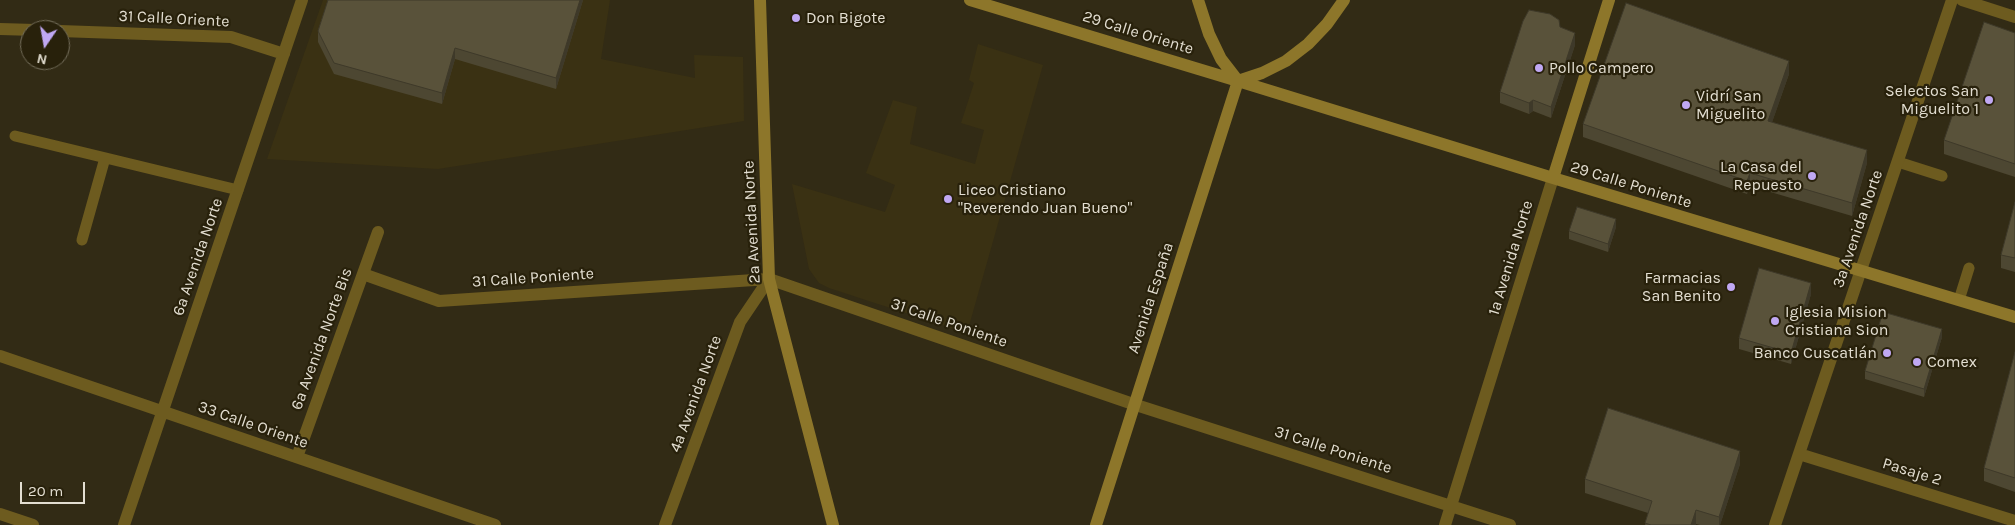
<!DOCTYPE html>
<meta charset="utf-8">
<style>
body{margin:0}
#map{position:relative;width:2015px;height:525px;overflow:hidden;background:#322b15;font-family:Karla,sans-serif}
canvas{display:block}
.north{position:absolute;left:20px;top:20px;width:50px;height:50px;box-sizing:border-box;background:#28210b;border:1px solid #736d5a;border-radius:50%;rotate:192deg;font-size:14px;font-weight:700;line-height:20px;text-align:center;color:#e3ded1}
.north::after{content:'';display:block;margin:auto;width:18px;height:22px;background:#c0a8f3;clip-path:polygon(50% 0,100% 100%,50% 72%,0 100%)}
.scale{position:absolute;left:20px;top:482px;width:65px;height:22px;box-sizing:border-box;border:2px solid #e3ded1;border-top:0;padding-left:6px;font-size:15px;line-height:18px;white-space:nowrap;color:#e3ded1;-webkit-text-stroke:4px #28210b;paint-order:stroke}
</style>
<div id="map">
<canvas width="2015" height="525"></canvas>
<div class="north">N</div>
<div class="scale">20 m</div>
</div>
<script>
const g = document.querySelector('canvas').getContext('2d');
g.lineJoin = 'round';
function paint(path, color) {
  g.fillStyle = color;
  g.fill(path, 'evenodd');
}
function shape(rows) {
  const path = new Path2D();
  for (const r of rows) {
    path.moveTo(r[0], r[1]);
    for (let i = 2; i < r.length; i += 2) path.lineTo(r[i], r[i + 1]);
  }
  return path;
}
function trace(path, color, width, dash) {
  g.strokeStyle = color;
  g.lineWidth = width;
  g.lineCap = dash ? 'butt' : 'round';
  g.setLineDash(dash || []);
  g.stroke(path);
}
function drawText(font, color, halo, rows, align = 'center') {
  g.font = font + ' Karla,sans-serif';
  g.lineWidth = 4.5;
  g.setLineDash([]);
  g.textBaseline = 'middle';
  g.strokeStyle = halo;
  g.fillStyle = color;
  for (const [text, x, y, turn = 0] of rows) {
    g.save();
    g.translate(x, y);
    g.rotate((+turn || 0) * Math.PI / 180);
    g.textAlign = isNaN(turn) ? turn : align;
    if (halo) g.strokeText(text, 0, 0);
    g.fillText(text, 0, 0);
    g.restore();
  }
}
const built = shape([
 [323,0,610,0,601,59,695,78,694,55,743,57,744,121,438,169,267,159],
 [978,44,1043,65,967,333,829,288,819,283,809,269,792,184,885,212,895,185,866,173,893,100,917,107,910,144,975,164,984,130,961,123,974,83,969,80]
]);
const lane = shape([
 [15,136,238,190],
 [1898,162,1942,176],
 [82,240,105,158],
 [1959,300,1969,268]
]);
const street = shape([
 [1962,0,2015,17],
 [0,29,35,30],
 [60,31,231,37,284,54],
 [363,274,439,301,769,279,1133,404,1510,525],
 [0,356,495,525],
 [1799,454,2015,521],
 [297,457,378,232],
 [0,514,33,525],
 [124,525,302,0],
 [665,525,740,322,769,279],
 [1445,525,1553,178],
 [1775,525,1952,0]
]);
const secondary = shape([
 [760,0,769,279,833,525],
 [970,0,1238,81,1553,178,2015,317],
 [1198,0,1209,34,1221,59,1238,81],
 [1238,81,1262,73,1286,61,1308,44,1327,24,1344,0],
 [1553,178,1609,0],
 [1096,525,1238,81]
]);
const wall = shape([
 [328,0,583,0,556,89,455,59,442,104,334,74,318,42,318,31],
 [1560,27,1575,45,1551,118,1533,111,1529,114,1500,103,1500,92],
 [2015,33,2015,177,1944,154,1944,140],
 [1789,74,1772,122,1867,163,1852,216,1750,186,1747,194,1583,137,1583,124],
 [2015,202,2015,272,2001,268,2001,255],
 [1616,227,1608,252,1569,239,1569,231],
 [1811,294,1791,364,1739,349,1739,338],
 [1942,337,1924,397,1865,379,1865,371],
 [2015,352,2015,492,1984,481,1984,468],
 [1740,464,1720,525,1700,525,1696,524,1696,525,1645,525,1648,513,1585,493,1585,479]
]);
const shadedWall = shape([
 [580,0,583,0,556,89,556,78],
 [1575,33,1575,45,1551,118,1551,107],
 [455,48,455,59,442,104,442,93],
 [1789,61,1789,74,1768,134,1768,121],
 [1533,100,1533,111,1529,114,1529,103],
 [1867,150,1867,163,1852,216,1852,203],
 [1750,173,1750,186,1747,194,1747,181],
 [1616,219,1616,227,1608,252,1608,244],
 [1811,283,1811,294,1791,364,1791,353],
 [1942,329,1942,337,1924,397,1924,389],
 [1740,451,1740,464,1720,525,1719,525,1719,517],
 [1696,510,1696,525,1691,525]
]);
const building = shape([
 [328,0,580,0,556,78,455,48,442,93,334,63,318,31,328,0],
 [1626,3,1789,61,1768,121,1867,150,1852,203,1750,173,1747,181,1583,124,1626,3],
 [1529,10,1550,14,1559,20,1560,27,1575,33,1551,107,1533,100,1529,103,1500,92,1523,21,1529,10],
 [1984,22,2015,33,2015,164,1944,140,1984,22],
 [2015,202,2015,258,2001,255,2015,202],
 [1577,207,1616,219,1608,244,1569,231,1577,207],
 [1759,268,1811,283,1791,353,1739,338,1759,268],
 [1883,312,1942,329,1924,389,1865,371,1883,312],
 [2015,352,2015,478,1984,468,2015,352],
 [1608,408,1740,451,1719,517,1696,510,1691,525,1651,525,1645,523,1652,501,1585,479,1608,408]
]);
const markers = [
 [796,18,5,"#c0a8f3"],
 [1539,68,5,"#c0a8f3"],
 [1989,100,5,"#c0a8f3"],
 [1686,105,5,"#c0a8f3"],
 [1812,176,5,"#c0a8f3"],
 [948,199,5,"#c0a8f3"],
 [1731,287,5,"#c0a8f3"],
 [1775,321,5,"#c0a8f3"],
 [1887,353,5,"#c0a8f3"],
 [1917,362,5,"#c0a8f3"]
];
const poiNames = [
 ["Don Bigote",806,18],
 ["Pollo Campero",1549,68],
 ["Selectos San",1979,91,"right"],
 ["Miguelito 1",1979,109,"right"],
 ["Vidrí San",1696,96],
 ["Miguelito",1696,114],
 ["La Casa del",1802,167,"right"],
 ["Repuesto",1802,185,"right"],
 ["Liceo Cristiano",958,190],
 ["\"Reverendo Juan Bueno\"",958,208],
 ["Farmacias",1721,278,"right"],
 ["San Benito",1721,296,"right"],
 ["Iglesia Mision",1785,312],
 ["Cristiana Sion",1785,330],
 ["Banco Cuscatlán",1877,353,"right"],
 ["Comex",1927,362]
];
const streetNames = [
 ["31 Calle Oriente",174,19,3],
 ["29 Calle Oriente",1138,33,17],
 ["29 Calle Poniente",1631,185,17],
 ["2a Avenida Norte",752,222,-93],
 ["3a Avenida Norte",1858,229,-71],
 ["6a Avenida Norte",198,257,-71],
 ["1a Avenida Norte",1511,258,-73],
 ["31 Calle Poniente",533,278,-4],
 ["Avenida España",1151,298,-72],
 ["31 Calle Poniente",949,323,19],
 ["6a Avenida Norte Bis",322,339,-70],
 ["4a Avenida Norte",696,394,-70],
 ["33 Calle Oriente",253,425,19],
 ["31 Calle Poniente",1333,450,18],
 ["Pasaje 2",1912,472,17]
];
paint(built, '#3a3113');
trace(lane, '#6d5b1f', 11);
trace(street, '#6d5b1f', 12);
trace(secondary, '#8d762a', 12);
paint(wall, '#4d4732');
paint(shadedWall, '#3e3929');
paint(building, '#59523a');
trace(building, '#3e3929', 1);
for (const [x, y, r, color] of markers) {
  const dot = new Path2D();
  dot.arc(x, y, r, 0, 2 * Math.PI);
  g.fillStyle = color;
  g.fill(dot);
  trace(dot, '#28210b', 2);
}
drawText('16px', '#e3ded1', '#28210b', poiNames, 'left');
drawText('16px', '#e3ded1', '#28210b', streetNames);
</script>
